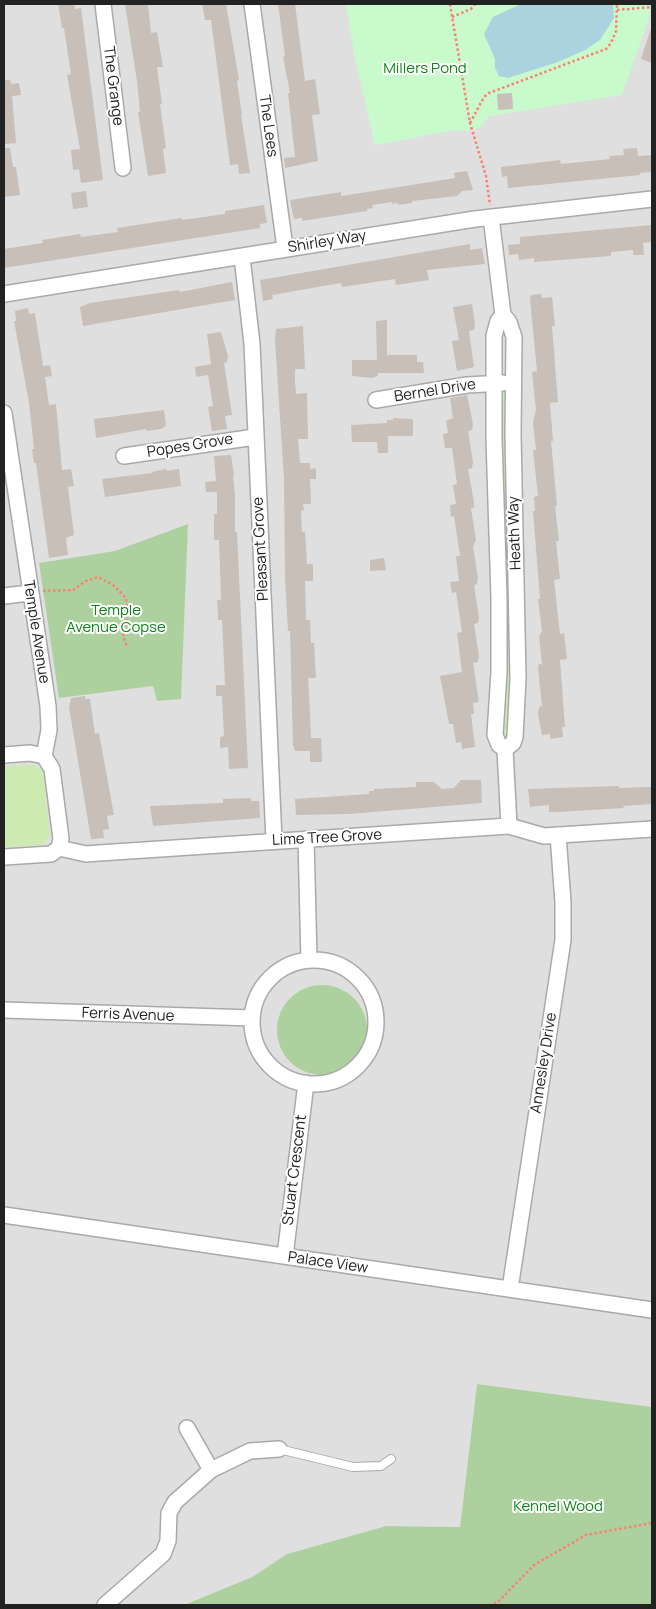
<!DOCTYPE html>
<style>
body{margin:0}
#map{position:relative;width:656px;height:1609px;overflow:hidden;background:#f2efe9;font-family:Manrope,sans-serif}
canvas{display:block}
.frame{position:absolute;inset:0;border:5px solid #222;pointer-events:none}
</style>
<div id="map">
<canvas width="656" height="1609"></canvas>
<div class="frame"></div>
</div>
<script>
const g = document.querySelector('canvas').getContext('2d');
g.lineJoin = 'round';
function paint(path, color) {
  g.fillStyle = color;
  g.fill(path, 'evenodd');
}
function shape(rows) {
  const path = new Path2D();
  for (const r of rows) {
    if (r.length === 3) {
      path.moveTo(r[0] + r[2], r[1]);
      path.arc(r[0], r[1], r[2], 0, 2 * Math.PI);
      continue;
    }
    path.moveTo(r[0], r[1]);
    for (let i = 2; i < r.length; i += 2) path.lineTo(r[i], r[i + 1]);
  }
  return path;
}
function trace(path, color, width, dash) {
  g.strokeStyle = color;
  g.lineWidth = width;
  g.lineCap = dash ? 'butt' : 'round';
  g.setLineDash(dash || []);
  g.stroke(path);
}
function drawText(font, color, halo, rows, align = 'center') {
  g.font = font + ' Manrope,sans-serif';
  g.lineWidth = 4;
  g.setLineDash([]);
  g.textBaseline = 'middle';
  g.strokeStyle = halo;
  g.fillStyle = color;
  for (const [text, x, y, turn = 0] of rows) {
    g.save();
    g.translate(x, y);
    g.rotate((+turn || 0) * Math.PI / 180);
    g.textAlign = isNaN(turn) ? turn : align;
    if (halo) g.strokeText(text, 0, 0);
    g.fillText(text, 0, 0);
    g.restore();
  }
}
const residential = shape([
 [4,4,652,4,652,1407,477,1384,460,1527,386,1526,287,1554,252,1577,184,1605,4,1605]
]);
const grass = shape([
 [501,389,506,391,510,646,506,646,500,491],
 [509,659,512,662,508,741,500,739,505,661],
 [34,765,42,770,43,774,50,836,43,845,4,847,4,766]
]);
const forest = shape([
 [188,524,181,699,157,701,153,686,59,698,39,563,115,551],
 [322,1030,45],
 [477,1384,652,1407,652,1605,184,1605,252,1577,287,1554,386,1526,460,1527]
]);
const park = shape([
 [346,4,649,4,650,15,622,95,489,116,481,126,472,131,455,130,375,145,354,54]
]);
const water = shape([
 [521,4,613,4,614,18,600,40,585,50,558,62,508,78,499,76,495,68,495,59,484,34,493,17]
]);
const building = shape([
 [58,4,74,4,75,9,81,8,103,180,81,183,79,169,73,170,71,150,80,149,67,75,71,74,64,28,62,28],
 [125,4,148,4,151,33,157,32,163,67,157,67,162,104,160,104,166,148,163,149,166,173,148,176,138,112,140,112,137,81],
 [202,4,226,4,239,80,237,81,242,115,241,115,250,173,239,174,238,164,230,165,211,20,205,20],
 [278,4,295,4,305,81,315,79,320,114,312,115,318,161,285,168,284,158,295,157,288,93,290,93,283,57,285,56],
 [650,31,652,31,652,63,641,59],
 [4,80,10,80,11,84,19,83,21,95,12,96,16,143,4,144],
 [512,93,513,109,498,110,497,94],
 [4,148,10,148,13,167,16,167,20,195,4,197],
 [637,148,638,156,652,155,652,172,640,173,640,175,508,188,507,176,502,177,501,167,560,160,561,164,610,159,609,156,624,155,623,149],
 [467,171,473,190,462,191,457,196,412,201,412,203,398,205,398,203,392,204,392,202,372,205,373,208,367,209,367,211,302,221,302,218,294,219,290,200,341,192,341,196,380,190,455,178,454,173],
 [86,191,88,207,73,209,71,193],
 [264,205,267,223,260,224,260,228,4,268,4,249,43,243,42,240,80,234,81,237,118,232,117,228,182,218,182,220,225,214,225,211],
 [652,225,652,242,643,243,644,255,633,255,633,250,611,252,611,256,534,262,534,258,519,260,518,254,509,255,508,245,520,244,520,237],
 [470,244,470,250,482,248,485,264,427,270,429,280,396,285,395,279,342,287,341,283,272,295,273,299,263,301,260,280],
 [232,282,235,300,83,326,80,307,90,303,179,290,180,292],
 [541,294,542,298,552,297,555,326,552,326,558,402,550,403,553,441,551,441,557,506,555,506,559,541,556,541,560,579,554,580,560,634,564,633,567,659,560,660,565,727,562,727,563,737,550,739,550,734,542,735,538,715,539,707,542,706,538,668,539,664,542,664,539,637,542,631,538,599,540,599,533,511,535,511,534,497,538,496,533,450,536,450,533,422,536,410,532,372,537,371,530,299,531,295],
 [472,304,475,325,474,330,469,331,474,367,457,371,452,341,459,340,453,307],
 [28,308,29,314,35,313,43,366,50,365,52,376,45,377,49,405,56,404,62,470,71,469,74,486,68,487,74,535,66,538,68,555,49,558,36,463,34,463,32,449,34,449,29,403,14,321,16,321,15,311],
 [387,320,387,355,417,355,417,362,423,362,424,373,378,373,378,376,372,378,352,376,352,360,377,360,376,321],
 [303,326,305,369,295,369,295,382,296,394,307,393,308,439,298,439,300,463,310,463,310,469,316,468,316,479,310,479,311,504,303,504,304,510,301,511,302,532,305,532,307,564,313,564,313,581,305,581,306,620,310,620,311,643,314,643,316,678,308,678,310,713,311,738,321,738,322,762,310,762,310,751,295,751,293,745,290,631,288,631,285,577,284,479,275,340,276,329],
 [221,332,228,356,227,362,224,363,232,415,225,416,227,429,212,431,208,407,213,406,208,375,196,377,195,367,211,364,207,334],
 [467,395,473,424,472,430,468,431,473,462,472,468,468,469,474,502,474,508,471,508,476,540,473,546,478,579,477,584,474,585,479,618,478,623,474,624,479,656,478,662,473,663,479,702,473,703,474,714,471,714,475,747,462,749,461,742,456,743,453,724,449,724,440,676,462,672,457,633,462,632,456,592,452,593,450,582,459,581,456,556,460,556,454,516,451,517,450,505,456,504,453,485,457,484,452,448,445,448,443,434,448,433,446,421,453,418,450,398],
 [164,410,166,426,161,429,146,431,146,429,96,438,94,419],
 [393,418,413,419,413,436,388,436,388,453,378,453,377,442,352,442,351,425,387,423,387,420,393,420],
 [231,455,234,475,233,475,235,496,235,532,237,532,248,768,229,769,228,747,220,748,220,737,224,736,222,696,216,696,216,685,225,685,222,620,218,620,218,614,217,600,221,600,219,540,214,540,214,514,217,514,217,492,206,492,205,482,216,481,214,456],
 [166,469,167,471,179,469,181,486,105,497,102,479,152,473,152,472],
 [384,558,386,570,370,571,370,560],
 [85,696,85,699,90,699,95,734,99,733,114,815,107,816,109,829,103,830,104,838,91,839,69,707,71,698],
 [461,780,481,780,482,803,349,814,296,815,295,799,369,794,369,791,374,791,374,789,416,787,416,782,434,782,442,789,454,788],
 [619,786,619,788,652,787,652,804,623,806,624,808,559,812,549,812,549,805,530,807,528,789],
 [251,798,251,801,259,801,260,818,153,826,150,806,223,803,223,799]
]);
const path = shape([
 [450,4,470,123,486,176,490,205],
 [617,10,652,7],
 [452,17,471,9,475,4],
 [470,123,484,97,489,93,606,49,611,43,616,31,617,4],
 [43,591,73,590,86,581,98,577,113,585,126,598,128,616,123,636,127,647],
 [489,1605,497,1603,534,1565,586,1535,652,1523]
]);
const service = shape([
 [279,1449,353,1467,381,1466,391,1459]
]);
const minor = shape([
 [103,4,123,168],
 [252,4,285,248],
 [491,217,503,315,509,322,514,337,513,435,518,678,515,737,513,743,505,749,509,826],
 [242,257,252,344,274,841],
 [4,294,475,219,652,199],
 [503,315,498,321,494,336,494,438,499,598,499,672,495,735,499,745,505,749],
 [376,400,467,385,503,383],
 [4,413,48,706,49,730,44,756],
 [124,456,255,437],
 [4,596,29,593],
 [4,755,30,753,44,756],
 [44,756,52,769,61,839,59,848],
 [306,839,309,960],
 [4,857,51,854,59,848,86,854,99,853,509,826,544,836,652,829],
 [314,1022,62],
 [4,1010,252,1018],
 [4,1215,652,1310],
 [285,1256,306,1083],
 [510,1289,563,940,563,902,558,835],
 [187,1428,211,1470],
 [105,1605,163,1554,168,1541,169,1513,175,1502,211,1470,250,1451,279,1449]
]);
const parkNames = [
 ["Millers Pond",425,69],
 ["Temple",116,611],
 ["Avenue Copse",116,628],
 ["Kennel Wood",558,1507]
];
const streetNames = [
 ["The Grange",113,86,83],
 ["The Lees",268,126,82],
 ["Shirley Way",327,242,-9],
 ["Bernel Drive",435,391,-9],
 ["Popes Grove",190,446,-9],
 ["Heath Way",515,533,-92],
 ["Pleasant Grove",261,549,-93],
 ["Temple Avenue",36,632,81],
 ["Lime Tree Grove",327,838,-3],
 ["Ferris Avenue",128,1015,2],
 ["Annesley Drive",544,1063,-81],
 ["Stuart Crescent",295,1170,-83],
 ["Palace View",328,1263,8]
];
paint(residential, '#e0dfdf');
paint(grass, '#cdebb0');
paint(forest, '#add19e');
paint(park, '#c8facc');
paint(water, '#aad3df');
paint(building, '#c7bfb8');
trace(service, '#a9a9a9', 10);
trace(minor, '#a9a9a9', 18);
trace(path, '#fa8072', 2.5, [2.5, 2.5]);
trace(service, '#fff', 8);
trace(minor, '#fff', 15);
drawText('15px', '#0c8416', '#fff', parkNames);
drawText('15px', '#222', '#fff', streetNames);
</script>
